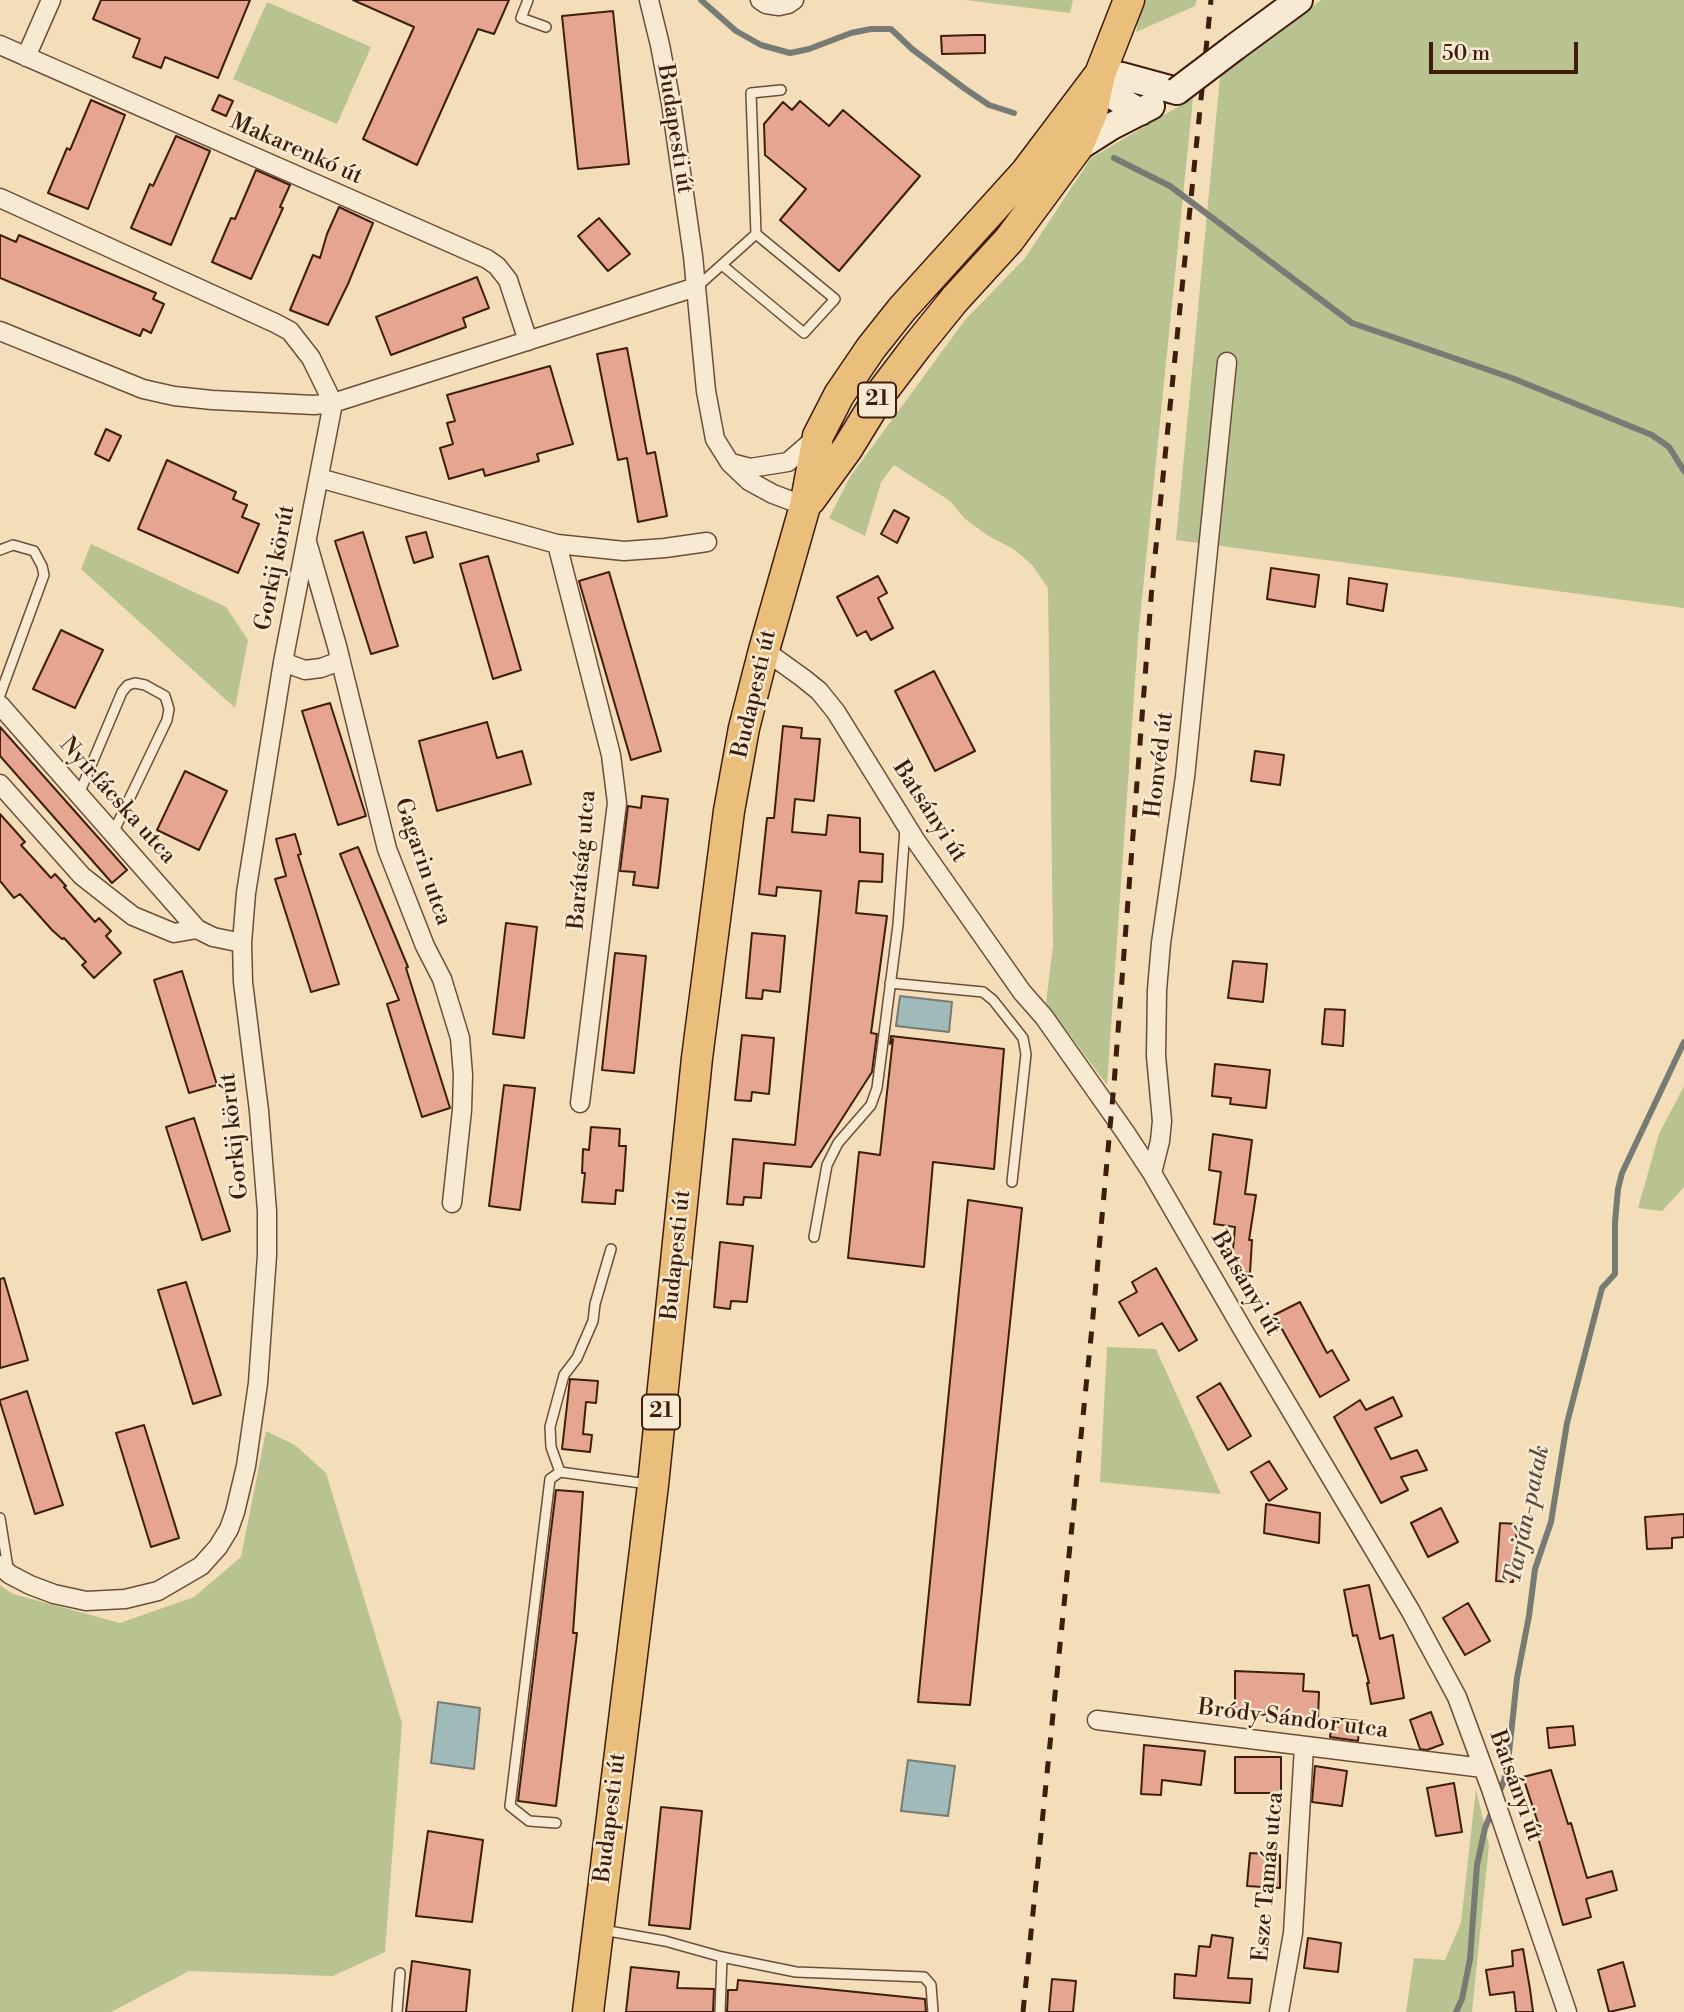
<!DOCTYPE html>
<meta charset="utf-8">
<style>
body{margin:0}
#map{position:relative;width:1684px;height:2012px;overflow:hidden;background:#f4deb9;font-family:"Libre Bodoni",serif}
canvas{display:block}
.scale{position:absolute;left:1429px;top:42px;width:149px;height:32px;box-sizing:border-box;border:4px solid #3e1d0c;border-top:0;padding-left:9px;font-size:21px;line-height:24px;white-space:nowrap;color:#3e1d0c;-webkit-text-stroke:5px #f8ead2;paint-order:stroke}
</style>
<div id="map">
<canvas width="1684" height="2012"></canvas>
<div class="scale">50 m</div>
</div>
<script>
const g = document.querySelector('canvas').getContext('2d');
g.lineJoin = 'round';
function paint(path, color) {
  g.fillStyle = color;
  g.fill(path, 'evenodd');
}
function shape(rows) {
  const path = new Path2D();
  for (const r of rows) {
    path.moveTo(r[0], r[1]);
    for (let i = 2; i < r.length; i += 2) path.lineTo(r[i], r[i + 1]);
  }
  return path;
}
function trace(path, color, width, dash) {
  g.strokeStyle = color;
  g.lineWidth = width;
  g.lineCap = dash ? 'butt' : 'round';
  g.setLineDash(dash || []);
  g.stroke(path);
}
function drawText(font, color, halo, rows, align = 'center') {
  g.font = font + ' "Libre Bodoni",serif';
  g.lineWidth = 5;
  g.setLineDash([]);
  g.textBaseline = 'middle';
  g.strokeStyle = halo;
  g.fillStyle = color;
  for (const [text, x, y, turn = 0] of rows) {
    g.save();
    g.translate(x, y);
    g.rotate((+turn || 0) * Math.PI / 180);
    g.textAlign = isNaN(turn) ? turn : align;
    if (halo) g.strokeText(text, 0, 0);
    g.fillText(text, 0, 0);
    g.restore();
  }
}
const green = shape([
 [965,0,1073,0,1070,13],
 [1142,0,1197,0,1195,6,1136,32],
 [1321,0,1684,0,1684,608,1176,540,1220,77],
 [267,2,371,47,337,124,233,79],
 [1193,98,1138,638,1107,1085,1046,1003,1053,946,1048,588,1032,565,1015,550,987,535,965,519,950,501,894,465,881,482,865,536,829,518,850,477,965,320,1025,258,1091,158],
 [91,544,226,607,248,640,235,708,81,569],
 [1684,1086,1684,1187,1662,1211,1638,1208,1659,1134],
 [1107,1347,1156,1349,1221,1494,1100,1482],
 [266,1431,295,1445,326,1473,402,1723,385,1952,333,1976,189,1971,111,2012,0,2012,0,1585,13,1594,120,1623,194,1597,241,1557],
 [1476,1789,1489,1845,1472,2012,1406,2012,1414,1958,1445,1960,1461,1923]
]);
const water = shape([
 [900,996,952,1002,949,1032,896,1026,900,996],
 [438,1702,480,1708,474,1769,431,1763,438,1702],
 [908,1760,955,1766,948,1816,901,1811,908,1760]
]);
const stream = shape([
 [701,0,736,31,761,45,790,53,809,49,851,33,871,29,891,29,912,49,964,88,989,105,1014,113],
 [1114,158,1170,186,1352,323,1512,378,1652,435,1669,447,1684,471],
 [1498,1795,1504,1781,1509,1753,1517,1678,1529,1616,1535,1569,1551,1522,1567,1423,1602,1288,1615,1274,1615,1222,1618,1189,1622,1173,1684,1042],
 [1456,2012,1462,1999,1470,1959,1477,1865,1485,1828,1493,1809]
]);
const building = shape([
 [101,0,250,0,218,78,165,57,161,68,133,57,140,39,93,19,101,0],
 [353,0,509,0,494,34,478,29,417,165,363,139,414,27,353,0],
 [613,11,629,164,578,169,562,16,613,11],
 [974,35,985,35,985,53,942,54,941,36,974,35],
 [219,95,233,101,226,116,212,110,219,95],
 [91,100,125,115,88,209,48,193,67,148,70,150,91,100],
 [800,101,829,126,843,110,920,176,839,271,780,220,806,189,765,155,764,124,783,102,792,110,800,101],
 [176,136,210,151,171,245,131,228,150,184,153,186,176,136],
 [256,170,290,185,280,207,283,208,251,279,212,262,231,218,235,219,256,170],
 [339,207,373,223,348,284,328,325,290,310,313,255,320,258,327,234,339,207],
 [599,218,630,254,608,271,578,236,599,218],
 [0,235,16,242,19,235,156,293,153,299,164,304,151,333,143,329,140,336,0,278,0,235],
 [477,277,489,308,463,318,466,327,391,355,376,317,477,277],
 [627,348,647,454,655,452,667,516,638,522,627,458,618,460,597,354,627,348],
 [550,366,573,444,537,454,539,461,485,476,483,469,449,479,440,448,453,444,447,423,455,421,447,395,550,366],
 [106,429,121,436,109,461,95,454,106,429],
 [167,460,236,492,233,499,247,505,242,517,259,524,238,573,138,529,167,460],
 [894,510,909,518,897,543,881,534,894,510],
 [363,532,398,646,371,654,335,541,363,532],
 [426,532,433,557,414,563,406,537,426,532],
 [488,556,521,670,493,679,460,564,488,556],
 [1271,568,1319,575,1315,607,1267,599,1271,568],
 [609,572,661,751,631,760,579,581,609,572],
 [878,576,887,593,878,598,893,628,871,640,866,631,857,636,837,597,878,576],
 [1349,578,1387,584,1383,611,1347,604,1349,578],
 [61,630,103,650,75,708,33,689,61,630],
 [934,671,975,751,935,771,895,691,934,671],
 [330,703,366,816,338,825,302,711,330,703],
 [487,722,497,758,522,751,531,784,437,811,419,741,487,722],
 [783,726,802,728,801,738,820,739,814,801,795,799,792,832,826,835,828,815,860,818,860,852,883,854,882,882,859,881,856,913,887,916,871,1033,877,1034,872,1072,811,1167,764,1163,761,1198,744,1197,743,1205,727,1204,733,1139,795,1145,821,891,777,887,776,896,759,894,767,818,774,818,783,726],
 [0,727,127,870,112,883,0,756,0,727],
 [1255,751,1284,755,1280,785,1251,781,1255,751],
 [185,771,227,791,199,850,157,830,185,771],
 [642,796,668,799,658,888,633,885,635,872,620,871,628,806,641,808,642,796],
 [0,814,25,842,21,845,51,878,55,874,66,886,64,887,95,922,99,918,111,931,106,936,121,953,94,978,82,965,86,962,64,938,62,939,52,930,20,894,14,898,0,881,0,814],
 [295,834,301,854,298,855,339,984,311,992,275,879,286,876,276,839,295,834],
 [358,847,408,967,406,968,450,1108,422,1117,387,1004,399,1000,340,854,358,847],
 [506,923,537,927,524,1038,493,1034,506,923],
 [752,933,785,936,780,992,763,990,762,999,746,998,752,933],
 [615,953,646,956,634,1073,602,1070,615,953],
 [1233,961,1267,964,1263,1002,1228,998,1233,961],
 [182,971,217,1085,189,1093,154,980,182,971],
 [1325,1009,1345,1010,1343,1046,1322,1044,1325,1009],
 [742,1035,774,1038,769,1094,752,1092,751,1101,735,1100,742,1035],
 [891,1036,1004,1049,994,1169,933,1162,924,1267,848,1258,859,1152,880,1155,893,1039,890,1044,891,1036],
 [1215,1064,1270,1070,1266,1108,1230,1104,1231,1098,1212,1096,1215,1064],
 [504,1085,535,1088,520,1210,489,1206,504,1085],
 [194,1118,230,1231,202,1240,166,1127,194,1118],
 [591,1127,620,1129,619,1146,626,1146,623,1191,616,1190,615,1204,582,1202,585,1173,582,1173,583,1149,589,1150,591,1127],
 [1213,1134,1252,1140,1245,1194,1256,1195,1249,1240,1252,1240,1250,1273,1231,1272,1235,1227,1214,1224,1221,1172,1209,1170,1213,1134],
 [968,1200,1022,1208,970,1705,918,1702,968,1200],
 [720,1242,753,1246,747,1302,731,1301,730,1309,714,1307,720,1242],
 [1156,1268,1197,1340,1179,1351,1162,1323,1139,1336,1119,1302,1137,1292,1132,1282,1156,1268],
 [4,1278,28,1360,0,1368,0,1279,4,1278],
 [186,1282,221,1395,193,1404,158,1290,186,1282],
 [1300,1302,1327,1353,1332,1350,1349,1380,1320,1397,1274,1315,1300,1302],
 [570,1379,598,1381,596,1403,586,1402,583,1434,592,1435,590,1452,562,1449,570,1379],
 [1220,1383,1251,1436,1228,1450,1197,1397,1220,1383],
 [27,1391,63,1505,35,1514,0,1402,0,1400,27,1391],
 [1393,1397,1402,1416,1375,1428,1391,1459,1417,1450,1427,1470,1401,1477,1408,1490,1381,1503,1334,1417,1360,1400,1366,1410,1393,1397],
 [144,1425,179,1538,151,1547,116,1433,144,1425],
 [1269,1461,1287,1489,1269,1501,1251,1472,1269,1461],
 [556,1490,583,1492,573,1633,577,1633,556,1806,518,1801,556,1490],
 [1266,1504,1320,1513,1319,1543,1264,1533,1266,1504],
 [1441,1508,1458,1542,1428,1557,1411,1523,1441,1508],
 [1684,1514,1684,1537,1672,1538,1672,1548,1647,1549,1645,1517,1684,1514],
 [1500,1523,1517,1524,1513,1582,1496,1581,1500,1523],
 [1369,1585,1380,1639,1393,1635,1404,1698,1371,1704,1367,1683,1369,1683,1357,1635,1353,1636,1344,1590,1369,1585],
 [1468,1603,1490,1641,1465,1655,1443,1618,1468,1603],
 [1235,1671,1304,1674,1303,1691,1319,1692,1318,1718,1235,1713,1235,1671],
 [1431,1712,1443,1744,1427,1750,1420,1749,1410,1720,1431,1712],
 [1332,1718,1360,1721,1358,1741,1330,1737,1332,1718],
 [1573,1726,1575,1745,1549,1748,1547,1728,1573,1726],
 [1144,1745,1205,1751,1201,1785,1162,1780,1161,1795,1141,1794,1144,1745],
 [1235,1757,1281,1757,1281,1793,1235,1793,1235,1757],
 [1315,1766,1347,1771,1342,1806,1312,1802,1315,1766],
 [1551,1770,1568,1824,1571,1823,1587,1878,1612,1871,1617,1890,1586,1899,1591,1917,1563,1925,1537,1834,1541,1832,1523,1777,1551,1770],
 [1454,1783,1462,1832,1436,1836,1427,1788,1454,1783],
 [661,1807,702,1811,690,1929,649,1925,661,1807],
 [428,1831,483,1840,472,1922,416,1916,428,1831],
 [1250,1853,1280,1855,1280,1888,1247,1886,1250,1853],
 [1212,1935,1233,1938,1228,1978,1252,1979,1250,2003,1174,1998,1175,1974,1196,1976,1199,1946,1210,1947,1212,1935],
 [1308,1938,1341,1943,1338,1972,1304,1968,1308,1938],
 [1523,1949,1530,1989,1533,2012,1516,2012,1514,1992,1490,1995,1486,1970,1513,1966,1512,1951,1523,1949],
 [412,1961,470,1970,466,2012,406,2012,412,1961],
 [1623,1962,1635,2006,1609,2012,1598,1970,1623,1962],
 [631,1967,679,1972,677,1988,714,1989,713,2012,626,2012,631,1967],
 [1052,1979,1076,1981,1073,2012,1049,2012,1052,1979],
 [738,1980,925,1999,926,2012,727,2012,728,1990,737,1990,738,1980]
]);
const service = shape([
 [528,0,521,18,546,27],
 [722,265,804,333,835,299,756,234],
 [698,286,756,234,751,93,781,90],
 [0,550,13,545,34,551,42,566,44,575,0,695],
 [79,794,122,692,128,685,135,683,145,685,165,696,169,709,167,720,113,833],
 [890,983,983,992,993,1000,1023,1038,1026,1054,1012,1182],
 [814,1237,827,1165,838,1143,871,1105,877,1088,898,925,905,829],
 [560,1472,551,1447,550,1427,564,1375,577,1358,593,1321,595,1304,611,1249],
 [0,1518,8,1568],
 [556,1823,529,1821,510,1806,550,1479,560,1472,648,1484],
 [603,1930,665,1941,722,1957,796,1972,924,1977,931,1985,933,2012],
 [397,2012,400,1973],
 [720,2012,722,1957]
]);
const minor = shape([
 [649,0,660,45,671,103,693,256,706,391,715,439,730,463,749,481,773,494,805,506],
 [760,0,766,4,779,6,788,4,794,0],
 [0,45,487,259,497,266,508,280,528,341],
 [26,57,51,0],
 [0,198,275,323,290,331,311,358,333,403,283,662,246,893,242,943,243,982,259,1111,267,1211,267,1255,258,1383,246,1466,235,1512,229,1529,218,1547,201,1566,158,1591,125,1599,86,1601,54,1594,30,1585,9,1574,0,1565],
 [0,331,143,389,174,396,212,400,314,405,333,403,696,287],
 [731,463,750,468,788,462,818,436],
 [319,478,557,544,624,551,665,548,707,542],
 [307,542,337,646,387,849,425,946,442,979,460,1038,463,1075,462,1110,452,1203],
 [557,544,611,755,617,803,580,1103],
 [764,650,803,678,819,691,836,712,916,841,1022,992,1044,1017,1125,1132,1152,1173,1243,1330,1410,1610,1457,1697,1491,1789,1567,2012],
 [283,662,305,670,321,668,340,661],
 [0,705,197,929,213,937,242,943],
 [0,784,82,876,133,916,174,933,197,929],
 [1152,1173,1160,1141,1162,1121,1156,1056,1157,990,1161,943,1185,777,1227,362],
 [1097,1720,1483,1768],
 [1279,2012,1293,1933,1304,1747]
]);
const secondary = shape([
 [1235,47,1299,0],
 [1140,112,1103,90,1100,74,1122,76,1177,91],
 [1077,148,1110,127,1151,106]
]);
const primary = shape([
 [810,500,847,449,882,392,917,346,955,299,1009,240,1077,148,1092,113,1100,74,1129,0],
 [588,2012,653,1485,697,1058,729,811,744,728,764,650,805,506,818,436,839,395,871,348,902,309,1026,172,1100,74]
]);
const rail = shape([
 [1023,2012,1092,1327,1114,1084,1152,586,1211,0]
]);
const secondaryBridge = shape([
 [1177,91,1235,47]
]);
const shields = [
 [877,400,38],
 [661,1412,38]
];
const shieldNames = [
 ["21",877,400],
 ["21",661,1412]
];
const streetNames = [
 ["Budapesti út",674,129,81],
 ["Makarenkó út",296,150,24],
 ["Gorkij körút",276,568,-79],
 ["Budapesti út",755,694,-77],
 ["Honvéd út",1160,765,-83],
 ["Nyírfácska utca",117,801,48],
 ["Batsányi út",929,812,57],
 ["Barátság utca",583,860,-85],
 ["Gagarin utca",422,862,71],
 ["Gorkij körút",235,1136,-96],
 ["Budapesti út",677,1255,-84],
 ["Batsányi út",1245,1284,60],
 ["Bródy Sándor utca",1293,1720,7],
 ["Batsányi út",1515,1786,70],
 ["Budapesti út",611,1818,-83],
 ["Esze Tamás utca",1269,1877,-85]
];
const waterNames = [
 ["Tarján-patak",1528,1515,-78]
];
paint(green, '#b9c291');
paint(water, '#9fbab8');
trace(water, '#787b73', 2);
trace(stream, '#787b73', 6);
paint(building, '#e5a590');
trace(building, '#3e1d0c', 2);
trace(service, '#6c4d37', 12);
trace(minor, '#6c4d37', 21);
trace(secondary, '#3e1d0c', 30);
trace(primary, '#3e1d0c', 33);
trace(service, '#f8ead2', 9);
trace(minor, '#f8ead2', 18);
trace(secondary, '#f8ead2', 26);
trace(primary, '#eabf7c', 30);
trace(rail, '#3e1d0c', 5, [12, 12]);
trace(secondaryBridge, '#3e1d0c', 30, []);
trace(secondaryBridge, '#f8ead2', 26);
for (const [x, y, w] of shields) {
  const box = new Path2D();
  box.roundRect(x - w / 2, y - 17.5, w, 35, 5);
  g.fillStyle = '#f8ead2';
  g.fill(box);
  trace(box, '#3e1d0c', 2);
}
drawText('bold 21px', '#3e1d0c', null, shieldNames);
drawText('23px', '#3e1d0c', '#f8ead2', streetNames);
drawText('italic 24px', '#5b4c40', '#f8ead2', waterNames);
</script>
